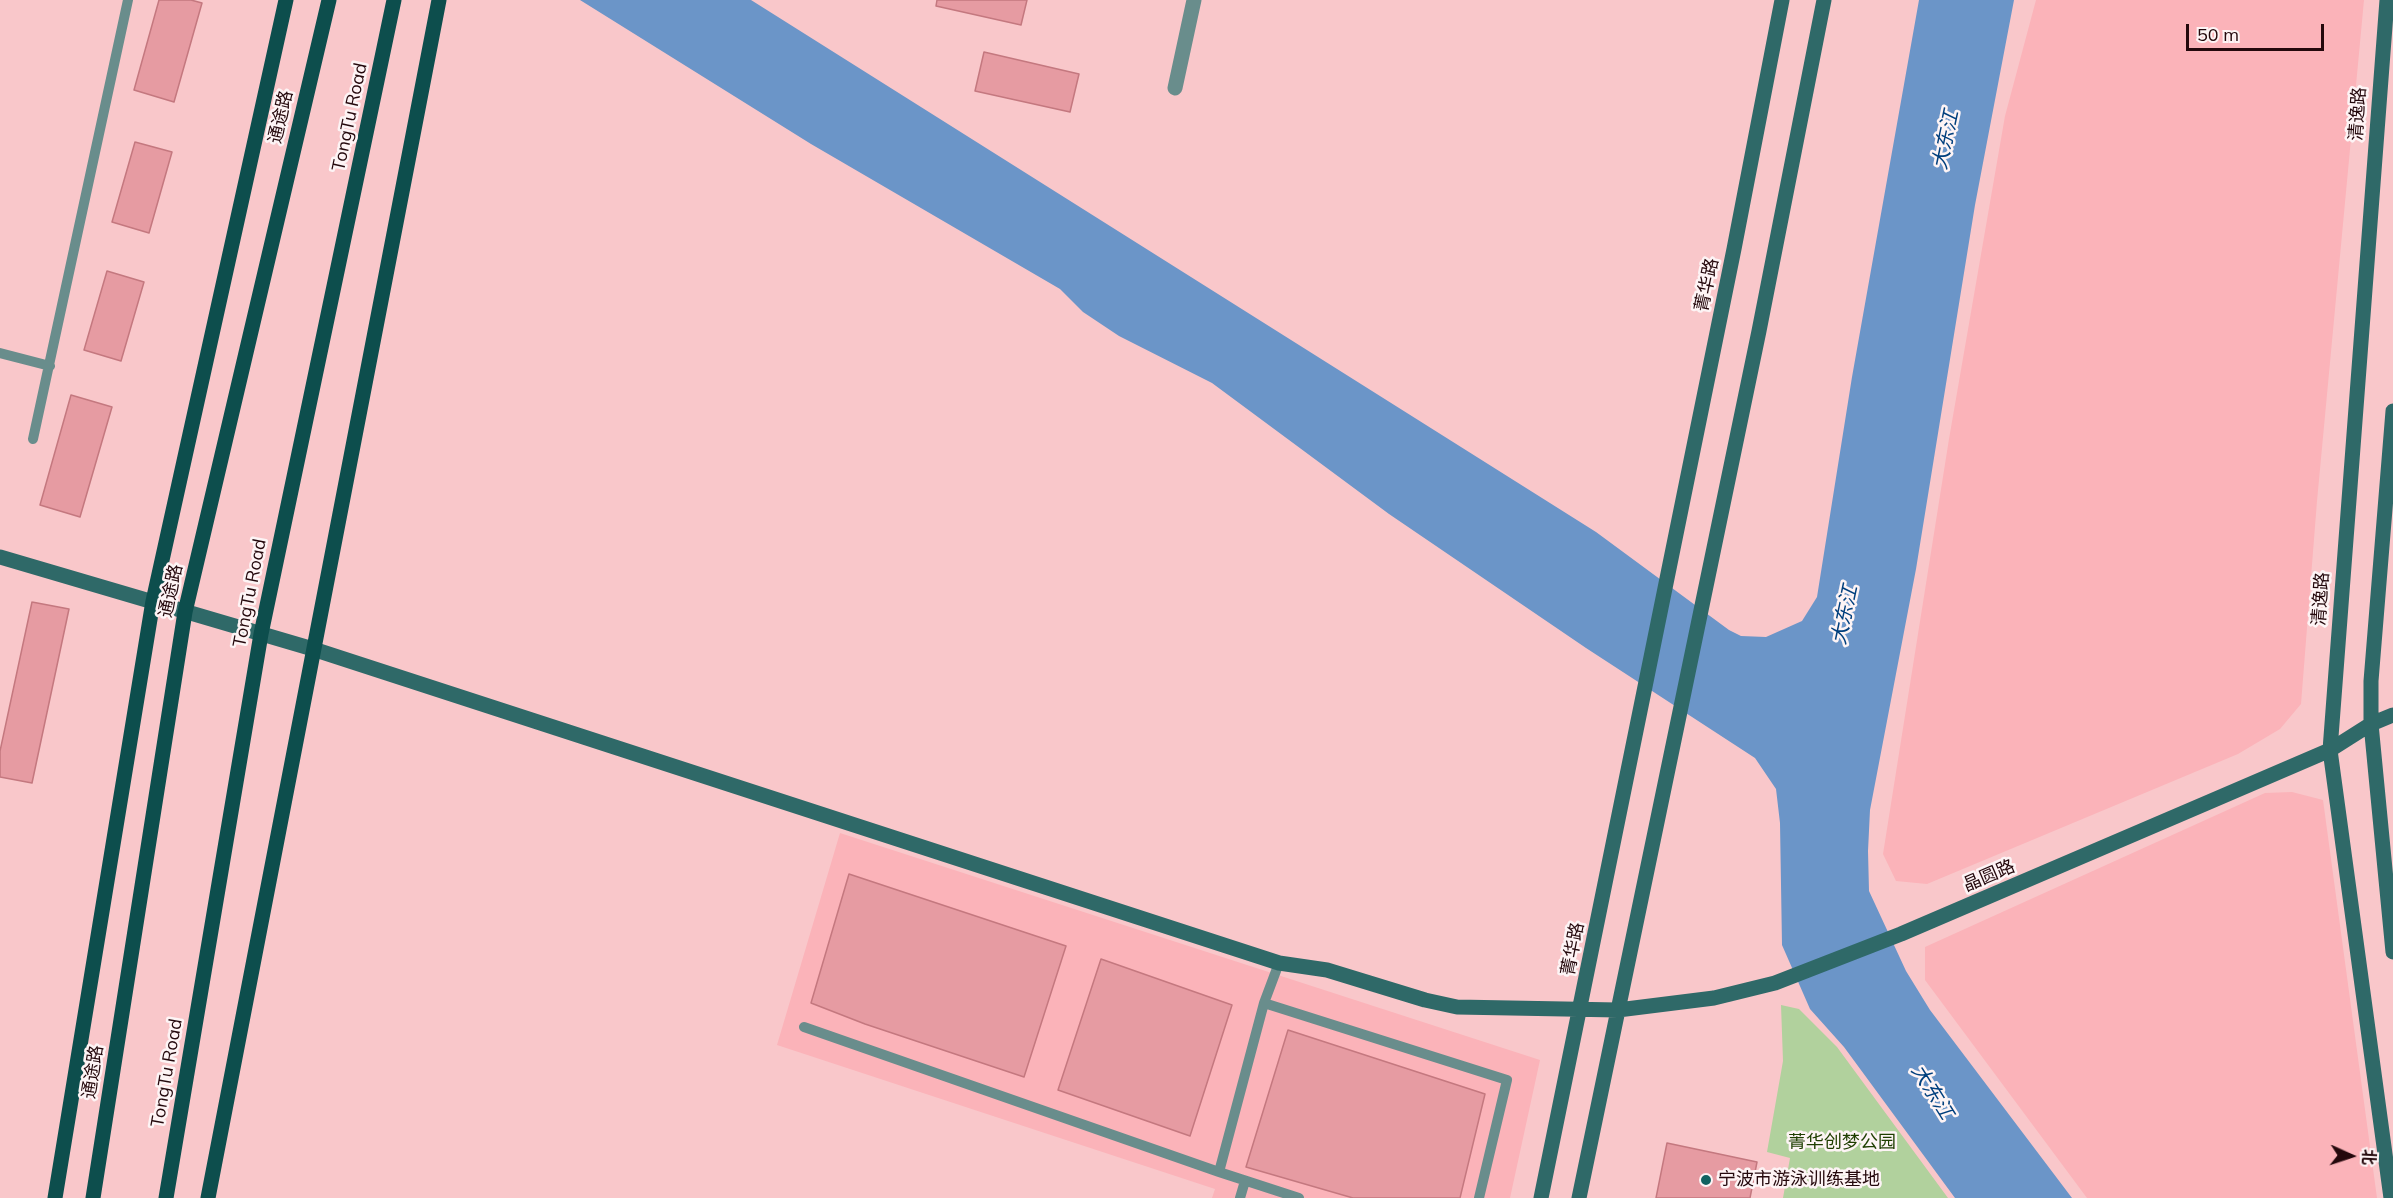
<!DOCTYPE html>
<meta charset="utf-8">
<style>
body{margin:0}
#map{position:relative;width:2393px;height:1198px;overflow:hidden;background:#f9c7ca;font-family:Mulish,"Noto Sans SC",sans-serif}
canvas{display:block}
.north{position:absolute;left:2321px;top:1126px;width:60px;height:60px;-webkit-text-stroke:4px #fdf4f5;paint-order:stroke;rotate:93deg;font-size:16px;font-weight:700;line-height:24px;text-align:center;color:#24080c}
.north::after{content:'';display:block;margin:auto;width:21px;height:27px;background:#24080c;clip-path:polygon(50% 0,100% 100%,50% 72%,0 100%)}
.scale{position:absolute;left:2186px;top:24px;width:138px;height:27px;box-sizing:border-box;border:3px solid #24080c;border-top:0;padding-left:8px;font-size:18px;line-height:21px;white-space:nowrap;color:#24080c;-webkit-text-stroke:4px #fdf4f5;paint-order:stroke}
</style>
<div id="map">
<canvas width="2393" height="1198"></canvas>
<div class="north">北</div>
<div class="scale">50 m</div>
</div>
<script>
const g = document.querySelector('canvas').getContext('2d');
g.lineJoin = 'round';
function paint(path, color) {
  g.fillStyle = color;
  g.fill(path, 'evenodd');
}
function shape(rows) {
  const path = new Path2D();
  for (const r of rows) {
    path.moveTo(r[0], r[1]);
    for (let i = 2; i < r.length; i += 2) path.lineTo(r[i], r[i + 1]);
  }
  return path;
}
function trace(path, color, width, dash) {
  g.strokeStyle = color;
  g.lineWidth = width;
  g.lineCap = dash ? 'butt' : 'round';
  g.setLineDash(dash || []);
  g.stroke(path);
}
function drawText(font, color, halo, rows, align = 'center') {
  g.font = font + ' Mulish,"Noto Sans SC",sans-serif';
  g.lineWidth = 5;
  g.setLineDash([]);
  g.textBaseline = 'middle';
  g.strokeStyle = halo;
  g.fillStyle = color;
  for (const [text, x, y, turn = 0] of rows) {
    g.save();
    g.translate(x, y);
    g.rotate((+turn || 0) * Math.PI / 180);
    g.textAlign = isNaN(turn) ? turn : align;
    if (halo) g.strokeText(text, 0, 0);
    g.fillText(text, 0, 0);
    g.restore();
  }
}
const built = shape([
 [2036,0,2364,0,2317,501,2301,704,2280,729,2238,754,1927,884,1896,881,1883,854,1949,439,2005,116],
 [2292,792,2323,800,2377,1198,2087,1198,1925,980,1925,947,2265,793],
 [840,833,1540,1060,1510,1198,1212,1198,1215,1189,777,1045]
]);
const green = shape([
 [1781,1005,1799,1009,1837,1047,1948,1198,1783,1198,1790,1158,1767,1152,1783,1061]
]);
const water = shape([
 [580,0,751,0,1596,532,1729,630,1741,636,1766,637,1802,621,1817,597,1852,377,1919,0,2014,0,1975,205,1916,569,1870,810,1868,851,1869,891,1906,971,1930,1010,2072,1198,1955,1198,1844,1047,1810,1009,1782,945,1780,823,1776,789,1755,758,1586,648,1389,514,1212,383,1119,336,1083,312,1060,289,811,144]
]);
const building = shape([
 [159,0,191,0,202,3,174,102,134,90,159,0],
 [937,0,1027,0,1021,25,936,6,937,0],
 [984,52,1079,74,1070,112,975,91,984,52],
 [135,142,172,152,149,233,112,222,135,142],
 [107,271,144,282,121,361,84,350,107,271],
 [71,395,112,407,80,517,40,505,71,395],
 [32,602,69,609,32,783,0,777,0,751,32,602],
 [849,874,1066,946,1024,1077,865,1024,811,1003,849,874],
 [1101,959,1232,1005,1190,1136,1058,1090,1101,959],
 [1288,1030,1485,1094,1460,1198,1353,1198,1246,1167,1288,1030],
 [1667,1143,1757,1162,1750,1198,1656,1198,1667,1143]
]);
const lane = shape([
 [0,353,50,366],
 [33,439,128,0],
 [1264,1003,1279,963],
 [804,1027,1219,1172,1299,1198],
 [1219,1172,1264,1003,1507,1080,1479,1198],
 [1240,1198,1245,1181]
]);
const street = shape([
 [1175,88,1194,0]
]);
const secondary = shape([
 [2387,0,2330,750,2391,1198],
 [2393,411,2371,681,2371,724,2393,952],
 [0,557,313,649,1279,963,1327,970,1425,1000,1457,1007,1618,1010,1714,998,1775,983,1901,934,2209,802,2330,750,2371,724,2393,715],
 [1541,1198,1734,249,1782,0],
 [1579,1198,1759,331,1824,0]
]);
const primary = shape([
 [55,1198,153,601,286,0],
 [93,1198,185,612,329,0],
 [166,1198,261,634,394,0],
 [208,1198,439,0]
]);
const markers = [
 [1706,1180,6,"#126261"]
];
const streetNames = [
 ["清逸路",2358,114,-86],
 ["通途路",281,117,-77],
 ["TongTu Road",350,117,-78],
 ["菁华路",1707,285,-78],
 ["通途路",171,591,-78],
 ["TongTu Road",250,593,-79],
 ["清逸路",2321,599,-86],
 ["晶圆路",1989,876,-23],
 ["菁华路",1573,949,-79],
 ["通途路",93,1072,-81],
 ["TongTu Road",167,1073,-80]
];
const parkNames = [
 ["菁华创梦公园",1842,1143]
];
const poiNames = [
 ["宁波市游泳训练基地",1718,1180]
];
const waterNames = [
 ["大东江",1946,140,-78],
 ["大东江",1845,615,-78],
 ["大东江",1932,1092,58]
];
paint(built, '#fbb3b9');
paint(green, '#b1d19d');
paint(water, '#6b95c8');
paint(building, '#e69ba2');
trace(building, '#c4787f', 1.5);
trace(lane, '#698d8c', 10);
trace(street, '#698d8c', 15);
trace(secondary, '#2f6968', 15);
trace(primary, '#0d4e4d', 15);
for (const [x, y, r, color] of markers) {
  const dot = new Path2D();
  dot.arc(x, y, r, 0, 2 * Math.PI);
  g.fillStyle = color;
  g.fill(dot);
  trace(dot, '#fdf4f5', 2);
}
drawText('18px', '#24080c', '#fdf4f5', streetNames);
drawText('18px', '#1e3e00', '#fdf4f5', parkNames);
drawText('18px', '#24080c', '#fdf4f5', poiNames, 'left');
drawText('italic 20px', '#003f7d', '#fdf4f5', waterNames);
</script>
